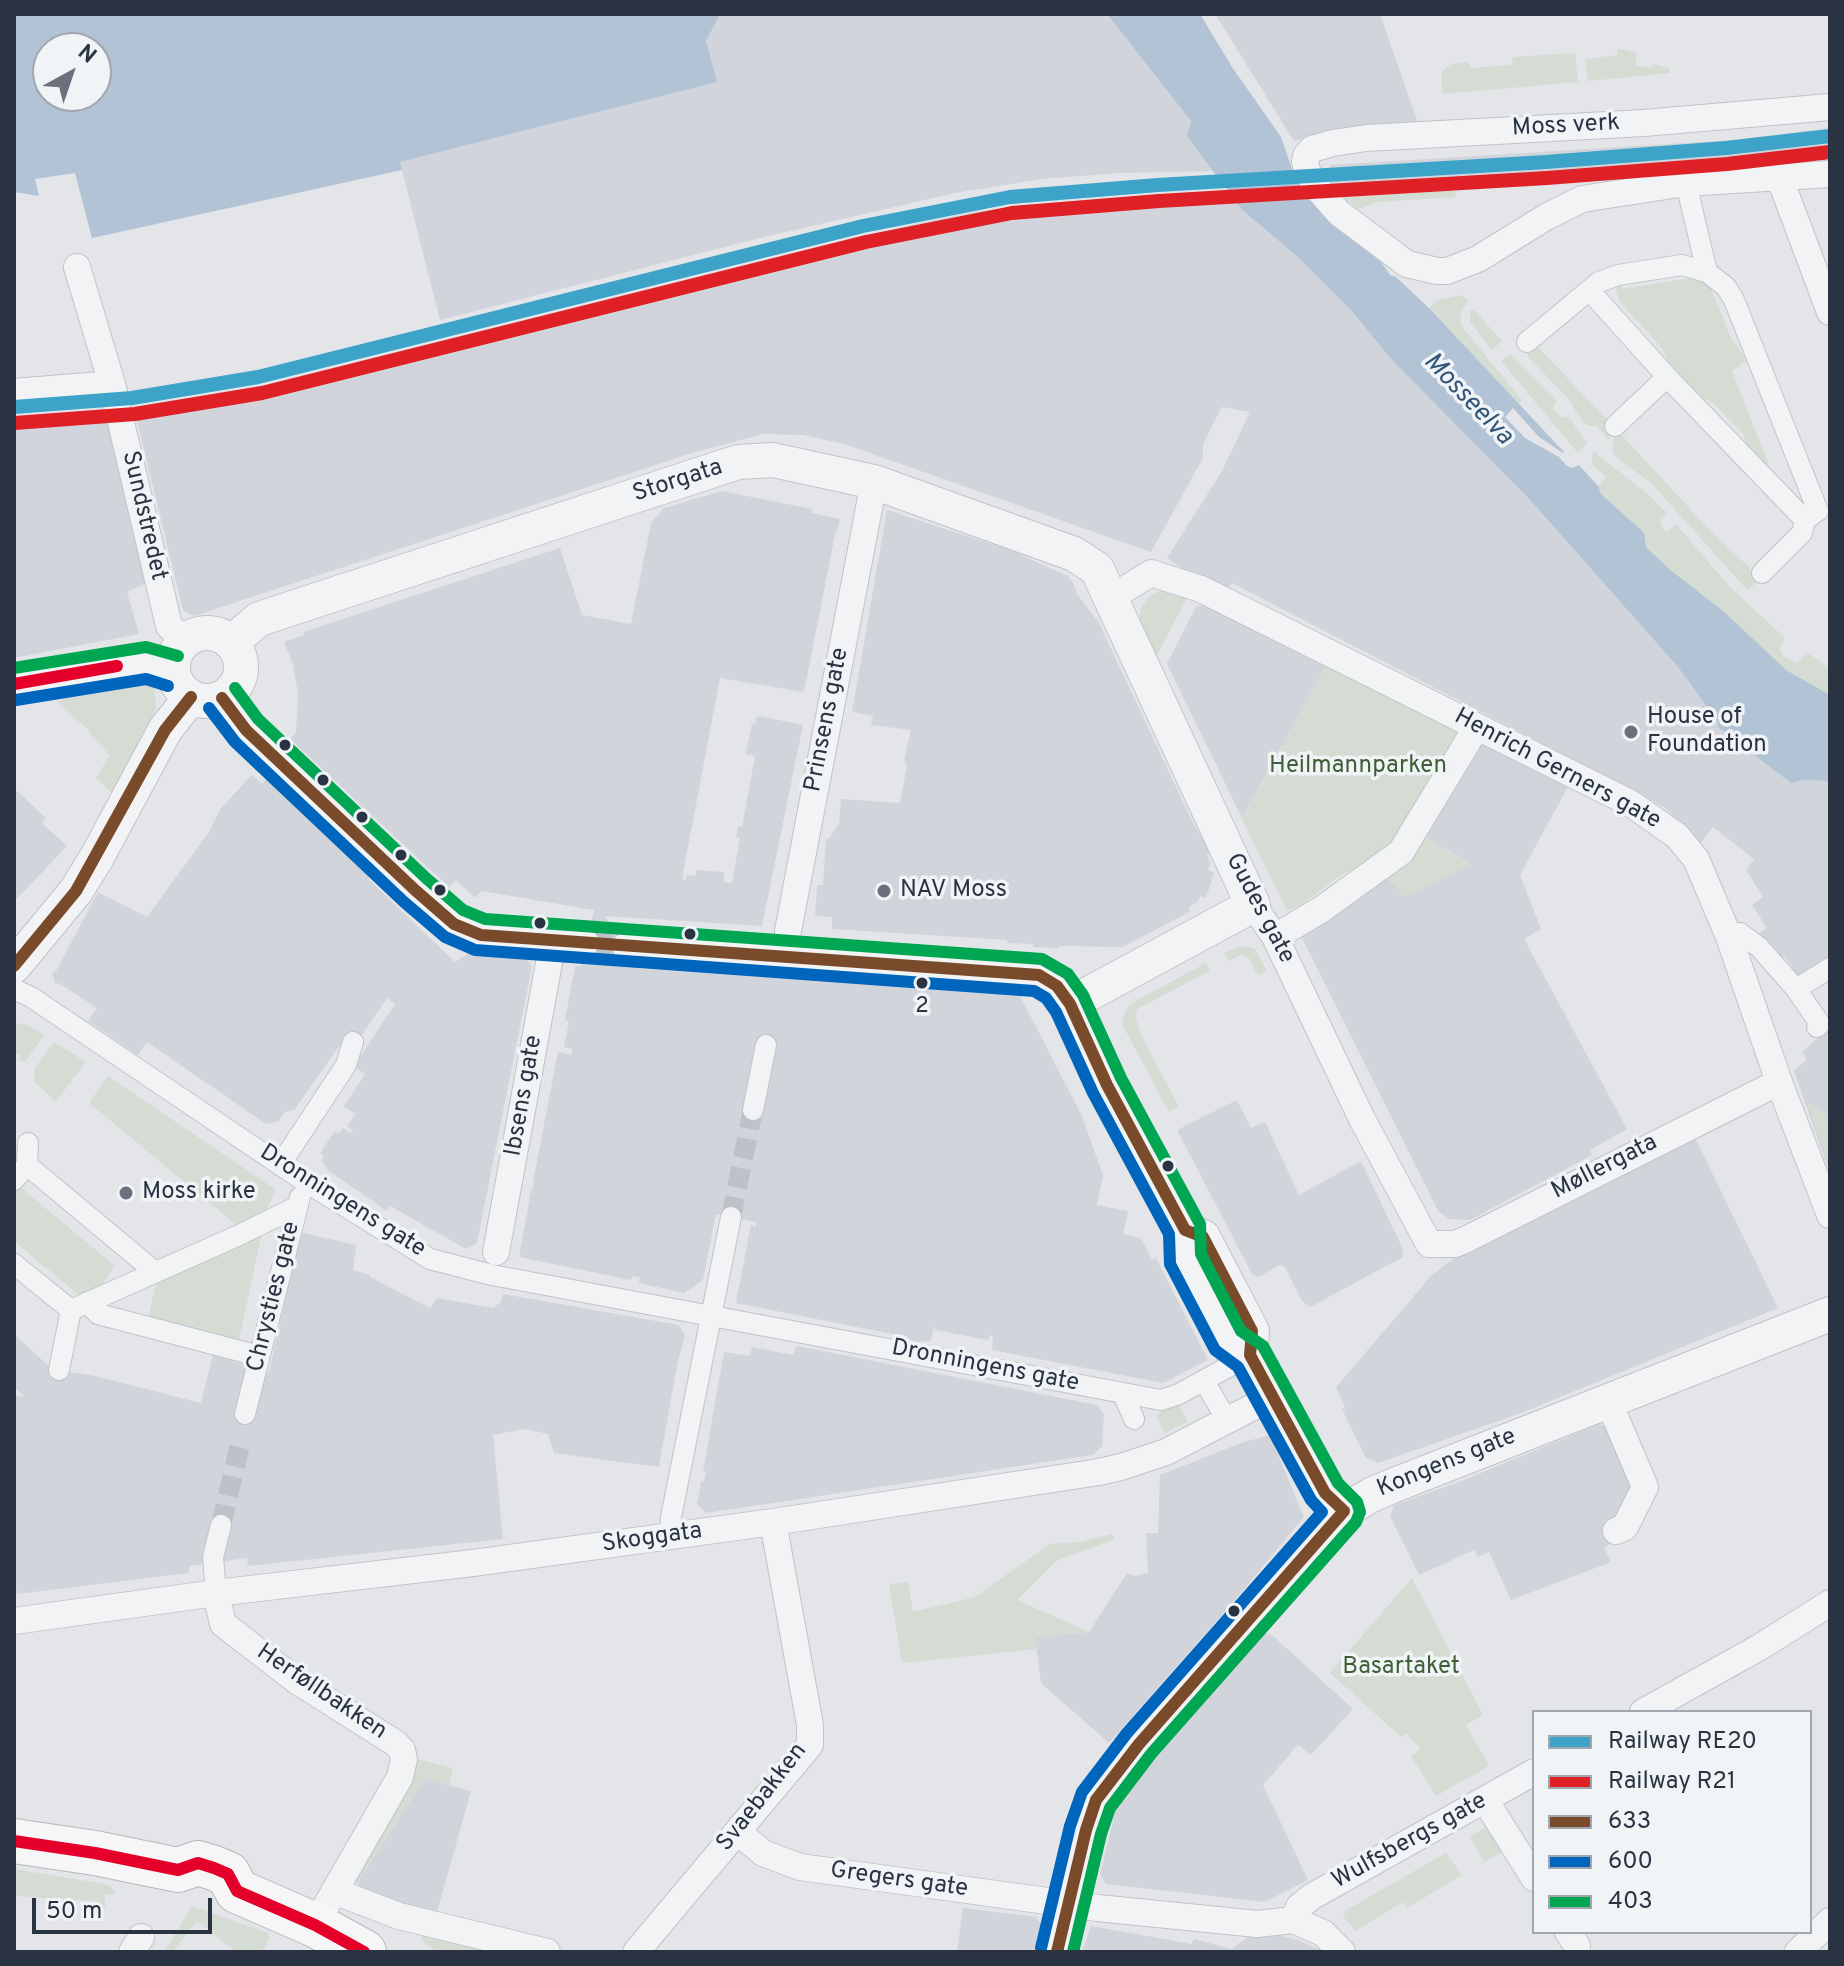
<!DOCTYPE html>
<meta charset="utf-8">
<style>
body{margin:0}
#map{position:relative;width:1844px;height:1966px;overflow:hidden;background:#e3e5e8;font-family:Overpass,sans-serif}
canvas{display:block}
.frame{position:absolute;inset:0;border:16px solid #293342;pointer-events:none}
.legend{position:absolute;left:1532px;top:1710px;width:280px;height:224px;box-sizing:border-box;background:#f0f4f7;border:2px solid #a0a7af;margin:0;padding:10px 14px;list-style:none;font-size:24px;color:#293342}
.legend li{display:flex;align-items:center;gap:16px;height:40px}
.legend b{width:40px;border:2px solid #a0a7af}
.north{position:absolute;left:32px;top:32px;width:80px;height:80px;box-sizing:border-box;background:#f0f4f7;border:2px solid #a0a7af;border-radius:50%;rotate:40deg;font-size:22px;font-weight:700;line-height:32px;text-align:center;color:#293342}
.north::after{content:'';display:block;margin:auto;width:28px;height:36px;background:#6a717c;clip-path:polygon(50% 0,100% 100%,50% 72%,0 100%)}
.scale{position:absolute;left:32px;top:1898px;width:180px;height:36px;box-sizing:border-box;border:4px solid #293342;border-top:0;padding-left:10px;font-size:24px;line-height:28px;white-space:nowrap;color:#293342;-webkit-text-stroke:6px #f0f4f7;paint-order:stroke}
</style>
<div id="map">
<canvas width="1844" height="1966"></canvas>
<div class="frame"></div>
<ul class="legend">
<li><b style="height:10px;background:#3da3c8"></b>Railway RE20</li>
<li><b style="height:10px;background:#df2027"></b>Railway R21</li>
<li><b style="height:10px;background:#7a4b2a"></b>633</li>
<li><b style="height:10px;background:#0065bd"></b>600</li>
<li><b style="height:10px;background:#00a651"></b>403</li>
</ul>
<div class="north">N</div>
<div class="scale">50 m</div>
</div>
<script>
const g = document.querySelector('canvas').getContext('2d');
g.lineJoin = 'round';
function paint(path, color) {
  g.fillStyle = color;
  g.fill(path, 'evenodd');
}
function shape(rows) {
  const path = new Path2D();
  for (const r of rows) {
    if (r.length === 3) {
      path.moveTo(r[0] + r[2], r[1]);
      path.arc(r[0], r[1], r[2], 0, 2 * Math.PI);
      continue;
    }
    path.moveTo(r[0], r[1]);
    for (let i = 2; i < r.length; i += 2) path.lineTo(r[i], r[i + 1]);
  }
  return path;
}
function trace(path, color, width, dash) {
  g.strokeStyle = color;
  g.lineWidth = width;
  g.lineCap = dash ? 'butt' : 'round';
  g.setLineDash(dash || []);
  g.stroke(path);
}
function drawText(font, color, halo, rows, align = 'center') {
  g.font = font + ' Overpass,sans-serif';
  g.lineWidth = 7;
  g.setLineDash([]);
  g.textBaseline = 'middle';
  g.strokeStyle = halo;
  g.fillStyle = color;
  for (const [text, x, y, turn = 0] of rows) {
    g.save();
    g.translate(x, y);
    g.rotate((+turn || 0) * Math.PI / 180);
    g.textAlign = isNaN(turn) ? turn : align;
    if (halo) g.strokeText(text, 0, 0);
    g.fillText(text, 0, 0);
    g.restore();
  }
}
const built = shape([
 [720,14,1107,14,1191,121,1187,136,1216,171,1119,173,1042,179,955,193,756,239,440,320,400,162,716,82,706,41],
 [1215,14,1380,14,1418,123,1331,130,1294,141],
 [1830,128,1830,148,1737,160,1736,164,1723,165,1722,162,1558,172,1557,176,1543,175,1542,172,1332,185,1330,165,1733,140],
 [1230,190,1242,210,1299,258,1350,309,1392,360,1530,500,1678,667,1717,721,1718,727,1803,780,1830,781,1830,958,1799,978,1785,956,1776,961,1758,934,1767,928,1752,905,1763,897,1746,870,1754,859,1713,827,1701,843,1665,808,1651,800,1232,583,1226,591,1186,571,1167,558,1222,471,1250,412,1222,407,1203,444,1203,458,1151,552,844,444,803,435,763,434,695,452,194,616,183,610,136,417,359,367,359,361,915,224,981,211,1063,202],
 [109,412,148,582,127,592,139,634,14,658,14,418],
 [722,491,812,509,812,513,840,519,838,530,836,530,804,692,720,678,682,879,686,880,687,875,696,876,696,870,724,872,724,882,732,883,740,838,736,837,738,827,742,827,755,756,746,754,752,723,756,724,755,718,759,716,803,725,762,926,605,916,640,969,1018,992,1081,1114,1103,1175,1097,1205,1128,1211,1123,1234,1141,1238,1152,1260,1156,1258,1208,1360,1163,1383,992,1350,993,1336,990,1335,988,1340,936,1330,934,1326,931,1341,916,1342,902,1336,736,1303,751,1224,755,1228,756,1222,716,1214,703,1280,684,1293,639,1283,640,1277,632,1276,631,1280,519,1257,531,1191,535,1183,533,1182,558,1052,571,1055,573,1049,564,1047,569,1022,565,1020,575,966,582,966,594,910,481,891,475,898,456,880,449,887,290,739,296,732,298,694,293,664,284,642,304,635,303,632,560,548,582,615,631,624,651,523,664,508],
 [887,510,1010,550,1068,576,1073,582,1077,594,1099,623,1191,819,1210,853,1207,855,1211,864,1208,870,1214,873,1206,898,1200,896,1198,902,1189,907,1191,911,1123,947,1059,946,1058,948,1033,947,1033,944,1007,943,1007,940,832,929,832,917,815,916,817,885,823,885,826,839,829,839,839,823,841,799,900,803,907,766,904,761,911,730,871,725,873,716,852,712],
 [1206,603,1327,664,1242,818,1167,664,1196,607],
 [1475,738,1569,785,1520,875,1541,929,1524,939,1627,1129,1590,1150,1592,1155,1470,1220,1449,1219,1438,1211,1299,932,1343,910,1385,876,1469,863,1419,833],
 [252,775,262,784,268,777,371,875,368,879,455,962,469,953,524,956,532,966,477,1243,466,1249,390,1206,387,1211,329,1171,321,1161,324,1156,321,1154,322,1150,335,1131,339,1134,343,1128,351,1133,353,1130,347,1126,355,1114,344,1106,365,1074,354,1066,395,1004,387,998,356,1044,345,1038,294,1110,284,1112,279,1121,266,1124,147,1042,138,1055,88,1021,97,1008,59,983,55,984,52,972,56,971,98,892,147,917,209,832,220,809],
 [17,791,46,818,42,823,67,846,14,902,14,794],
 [1830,1027,1830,1173,1794,1071,1807,1059,1802,1052],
 [1237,1100,1251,1128,1265,1122,1299,1195,1361,1161,1402,1247,1403,1257,1310,1307,1302,1301,1285,1267,1280,1265,1258,1277,1252,1274,1177,1130],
 [1695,1138,1778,1308,1521,1413,1378,1463,1366,1458,1342,1409,1345,1408,1336,1387,1431,1276,1454,1258],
 [303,1233,356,1245,353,1270,370,1275,370,1277,430,1308,437,1298,493,1308,501,1302,503,1294,679,1325,685,1335,677,1365,659,1467,554,1453,548,1434,525,1429,493,1435,503,1539,248,1566,247,1558,190,1566,188,1573,17,1594,14,1572,14,1395,25,1397,14,1387,14,1334,52,1369,95,1376,201,1403,213,1355,269,1372,300,1235],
 [797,1346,1097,1405,1104,1415,1102,1446,1093,1455,706,1513,697,1504,701,1482,704,1481,706,1472,703,1471,724,1352,750,1356,752,1347,793,1355],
 [1599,1424,1613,1430,1636,1486,1620,1540,1604,1547,1611,1562,1511,1600,1489,1552,1478,1557,1474,1550,1419,1575,1390,1516,1394,1505,1459,1482],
 [1270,1435,1304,1517,1229,1607,1109,1743,1041,1683,1035,1637,1089,1632,1127,1573,1135,1576,1148,1573,1146,1533,1158,1533,1160,1475,1241,1443],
 [1271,1634,1353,1709,1311,1755,1298,1745,1263,1785,1308,1880,1265,1902,1106,1884,1100,1874,1118,1801,1258,1635],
 [425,1779,471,1791,437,1912,368,1895,357,1883],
 [963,1908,1036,1917,1043,1928,1037,1952,957,1952],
 [1091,1926,1192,1944,1194,1939,1232,1949,1248,1937,1271,1934,1295,1939,1325,1952,1082,1952]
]);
const green = shape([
 [1617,48,1636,53,1636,66,1652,68,1653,64,1669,68,1670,73,1588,81,1585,59,1617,55],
 [1575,53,1578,82,1442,94,1442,72,1451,64,1469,62,1470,68,1513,65,1512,57],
 [1453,190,1457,197,1377,202,1359,209,1344,197],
 [1690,278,1700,279,1709,284,1730,336,1747,360,1732,371,1770,468,1748,447,1743,434,1712,402,1704,399,1669,363,1662,348,1620,302,1616,288,1620,283,1623,289],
 [1463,295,1468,301,1461,311,1460,324,1522,400,1518,404,1429,308,1439,300],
 [1473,309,1502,341,1492,350,1470,322,1470,311],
 [1537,346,1612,425,1609,440,1596,426,1588,426,1583,422,1566,396,1530,359,1527,354],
 [1511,354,1552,395,1557,402,1553,407,1555,411,1562,418,1568,416,1587,443,1578,453,1501,361],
 [1616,429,1705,525,1760,578,1748,591,1653,485,1614,455,1612,448],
 [1593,451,1649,495,1667,514,1660,521,1663,529,1667,531,1676,524,1730,587,1785,638,1779,648,1783,656,1796,663,1802,659,1806,652,1830,668,1830,695,1801,681,1777,663,1723,611,1676,576,1646,547,1643,533,1601,494,1598,486,1606,477,1592,464],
 [1166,589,1189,594,1156,657,1139,621,1140,614,1142,606,1152,594],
 [1327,664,1468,737,1397,849,1339,876,1301,905,1287,911,1242,819],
 [139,681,150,684,155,690,156,709,112,793,96,778,110,755,89,734,91,732,81,723,79,724,57,702,69,695],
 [1419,833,1470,864,1405,897,1385,876],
 [1243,946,1255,949,1267,971,1258,976,1249,958,1242,954,1229,961,1224,953],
 [1206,963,1210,971,1137,1009,1135,1016,1140,1033,1179,1107,1169,1112,1122,1024,1125,1012,1129,1005,1137,1000],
 [14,1023,28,1025,44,1035,25,1062,19,1060,20,1054,14,1053],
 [54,1042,86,1062,56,1101,36,1084,34,1079,35,1068],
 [108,1076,276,1190,264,1214,238,1226,89,1103],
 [1807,1102,1826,1114,1830,1124,1830,1169],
 [20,1187,115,1266,103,1282,107,1285,81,1297,14,1241,14,1194],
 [262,1232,239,1340,148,1318,157,1280],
 [1174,1405,1179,1405,1188,1422,1164,1433,1157,1416,1160,1412],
 [1112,1534,1115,1539,1056,1561,1017,1600,1089,1632,1035,1637,1036,1649,902,1663,889,1584,908,1582,913,1612,975,1597,1050,1544,1079,1542],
 [1412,1578,1483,1715,1466,1725,1489,1766,1436,1796,1411,1756,1421,1749,1407,1734,1401,1737,1330,1673],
 [417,1759,453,1768,449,1785,425,1779,357,1883,353,1880,415,1771],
 [1488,1826,1504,1851,1484,1862,1470,1837],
 [1446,1853,1462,1875,1407,1908,1403,1902,1355,1931,1343,1916,1345,1911],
 [14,1869,110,1885,116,1895,105,1894,105,1909,94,1901,14,1896],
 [192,1906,268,1933,270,1938,261,1952,236,1952,197,1921,172,1952,164,1952],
 [422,1933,502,1952,438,1952,422,1941]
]);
const water = shape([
 [14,14,720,14,706,41,717,82,400,162,402,170,92,238,75,173,35,179,39,196,14,192],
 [48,48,96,48,96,96,48,96],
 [1107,14,1200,14,1232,67,1281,137,1295,178,1322,215,1381,262,1390,275,1396,277,1429,308,1564,452,1559,457,1567,466,1572,468,1579,465,1598,486,1601,494,1644,533,1646,547,1669,569,1723,611,1786,670,1830,695,1830,781,1803,780,1791,783,1718,727,1717,721,1678,667,1530,500,1392,360,1350,309,1299,258,1242,210,1187,136,1191,121]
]);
const pier = shape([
 [1513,408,1539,437,1563,453,1559,457,1525,438,1505,417]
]);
const pedestrianTunnel = shape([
 [731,1217,753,1110],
 [221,1525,240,1445]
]);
const minorTunnel = shape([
 [586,943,625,946]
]);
const pedestrian = shape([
 [1686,183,1707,272],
 [1589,290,1670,380,1805,520],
 [1527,342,1599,282,1618,275,1682,265,1707,272,1726,287,1734,300,1818,511],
 [1615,426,1667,377],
 [1762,573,1802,533,1805,520,1816,512],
 [1740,933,1759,947,1796,989,1830,968],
 [14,989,31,997,304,1181,430,1259,492,1275,1161,1400,1179,1394,1250,1355],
 [1796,989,1820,1024,1817,1027],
 [753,1110,766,1045],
 [27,1165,154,1271],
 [280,1165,346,1065,353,1042],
 [14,1180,27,1165,28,1143],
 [14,1264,71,1310,237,1236,298,1206],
 [87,1302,98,1314,259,1356],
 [59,1370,71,1310],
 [1204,1381,1221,1410],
 [1123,1394,1134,1419],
 [245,1414,300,1197],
 [670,1536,671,1517,731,1217],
 [216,1593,213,1557,221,1525]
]);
const minor = shape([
 [1830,107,1644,123,1366,138,1333,143,1312,149,1306,156,1305,162,1307,171,1318,189,1339,213,1407,264,1437,271,1447,271,1478,259,1546,217,1582,199,1686,183,1830,174],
 [1780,179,1830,312],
 [77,267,112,384,169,626,186,641],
 [14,392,112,384],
 [1111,598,1151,573,1201,589,1630,803,1677,836,1696,859,1729,937,1779,1082,1830,1215],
 [222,698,246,730,454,924,481,935,586,943],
 [1253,905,1275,937,1362,1119,1429,1244,1455,1244,1467,1239,1779,1082],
 [788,931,874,482],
 [1275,937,1322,909,1401,852,1476,728],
 [625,946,1039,975,1057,986,1070,1004],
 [496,1252,553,941],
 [1608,1400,1645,1487,1625,1527,1616,1531],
 [216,1593,223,1624,297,1681,395,1743,402,1750,404,1759,400,1777,315,1925],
 [14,1621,216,1593,473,1563,773,1522,1099,1472,1121,1467,1166,1452,1274,1396],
 [1643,1712,1760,1647,1830,1603],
 [1485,1800,1534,1878],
 [738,1832,763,1853,800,1867,1098,1908,1257,1924,1293,1920,1299,1907,1311,1897,1534,1772],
 [334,1891,399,1916,547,1952],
 [1293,1920,1323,1933,1342,1952],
 [1568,1932,1577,1946],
 [132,1952,141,1937],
 [636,1952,810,1745,810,1725,773,1522],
 [1798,1952,1830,1921]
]);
const tertiary = shape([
 [207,667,34],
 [231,643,259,619,738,462,773,460,874,482,1074,554,1097,569,1253,905,1070,1004,1107,1085,1185,1230,1185,1258,1229,1343,1250,1355,1281,1408,1325,1493,1344,1511],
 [14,684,147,663,173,671],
 [14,966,76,891,97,857,165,730,191,697],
 [1185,1230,1203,1237,1252,1331,1250,1355],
 [1057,1952,1086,1830,1096,1800,1139,1744,1344,1511,1371,1495,1392,1486,1830,1314]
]);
const trunk = shape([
 [14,1841,95,1853,178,1870,198,1863,214,1868,228,1874,237,1891,315,1925,364,1952]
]);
const bus1 = shape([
 [222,698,246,730,415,890,454,924,481,935,1039,975,1057,986,1070,1004,1107,1085,1185,1230,1203,1237,1252,1331,1250,1355,1325,1493,1344,1511],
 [14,966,76,891,165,730,191,697],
 [1057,1952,1086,1830,1096,1800,1139,1744,1344,1511]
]);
const bus2 = shape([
 [16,700,146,679,168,686],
 [209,708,235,742,404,902,445,937,475,950,1034,991,1046,998,1056,1012,1093,1093,1169,1234,1170,1264,1215,1350,1238,1367,1311,1500,1322,1512,1127,1733,1082,1792,1070,1826,1041,1948]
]);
const bus3 = shape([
 [14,668,146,647,178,656],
 [235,688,258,719,426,878,463,910,485,919,1042,959,1068,974,1083,995,1121,1078,1200,1224,1201,1254,1241,1331,1263,1346,1338,1483,1357,1502,1360,1512,1356,1522,1151,1754,1110,1808,1101,1834,1073,1952]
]);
const bus4 = shape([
 [14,684,117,666],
 [14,1841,95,1853,178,1870,198,1863,214,1868,228,1874,237,1891,315,1925,364,1952]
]);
const rail1 = shape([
 [14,407,132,398,258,377,863,226,1010,197,1158,185,1546,162,1726,148,1830,136]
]);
const rail2 = shape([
 [15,423,135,414,262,393,866,242,1012,213,1159,201,1547,178,1727,164,1830,152]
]);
const markers = [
 [1631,732,8,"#6a717c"],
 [285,745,7,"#293342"],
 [323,780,7,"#293342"],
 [362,817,7,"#293342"],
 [401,855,7,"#293342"],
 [440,890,7,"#293342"],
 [884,891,8,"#6a717c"],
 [540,923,7,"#293342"],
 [690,934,7,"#293342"],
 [922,983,7,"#293342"],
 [1168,1166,7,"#293342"],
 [126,1193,8,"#6a717c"],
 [1234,1611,7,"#293342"]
];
const busNames = [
 ["2",922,1008]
];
const streetNames = [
 ["Moss verk",1566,127,-3],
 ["Storgata",678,482,-18],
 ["Sundstredet",143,516,77],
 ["Prinsens gate",828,720,-79],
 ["Henrich Gerners gate",1557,770,28],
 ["Gudes gate",1259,909,62],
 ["Ibsens gate",525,1096,-80],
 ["Møllergata",1605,1168,-27],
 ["Dronningens gate",342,1202,32],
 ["Chrysties gate",275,1297,-76],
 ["Dronningens gate",985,1367,11],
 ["Kongens gate",1447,1464,-22],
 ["Skoggata",652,1539,-8],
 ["Herføllbakken",321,1693,34],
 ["Svaebakken",763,1798,-52],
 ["Wulfsbergs gate",1410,1842,-29],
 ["Gregers gate",899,1881,8]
];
const poiNames = [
 ["House of",1647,718],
 ["Foundation",1647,746],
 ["NAV Moss",900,891],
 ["Moss kirke",142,1193]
];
const parkNames = [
 ["Heilmannparken",1358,767],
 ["Basartaket",1401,1668]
];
const waterNames = [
 ["Mosseelva",1467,400,46]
];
paint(built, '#d1d5db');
paint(green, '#d4dcd3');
paint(water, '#b1c3d4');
paint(pier, '#e3e5e8');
trace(pedestrianTunnel, '#bec1c7', 20, [20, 10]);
trace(minorTunnel, '#bec1c7', 26, [26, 13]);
trace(pedestrian, '#c1c3c6', 22);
trace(minor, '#c1c3c6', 28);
trace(tertiary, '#c1c3c6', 36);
trace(trunk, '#b5b8bd', 46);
trace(pedestrian, '#f2f3f5', 20);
trace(minor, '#f2f3f5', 26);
trace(tertiary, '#f2f3f5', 34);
trace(trunk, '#f6f6f7', 44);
trace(bus1, '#7a4b2a', 12);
trace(bus2, '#0065bd', 12);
trace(bus3, '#00a651', 12);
trace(bus4, '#e4002b', 12);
trace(rail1, '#3da3c8', 14);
trace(rail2, '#df2027', 14);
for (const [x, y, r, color] of markers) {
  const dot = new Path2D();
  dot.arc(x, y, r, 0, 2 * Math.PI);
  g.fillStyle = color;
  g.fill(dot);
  trace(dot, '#f0f4f7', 3);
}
drawText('22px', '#293342', '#f0f4f7', busNames);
drawText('24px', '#293342', '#f0f4f7', streetNames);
drawText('24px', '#293342', '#f0f4f7', poiNames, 'left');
drawText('24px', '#3f5e36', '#f0f4f7', parkNames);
drawText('italic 26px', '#325477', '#f0f4f7', waterNames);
</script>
